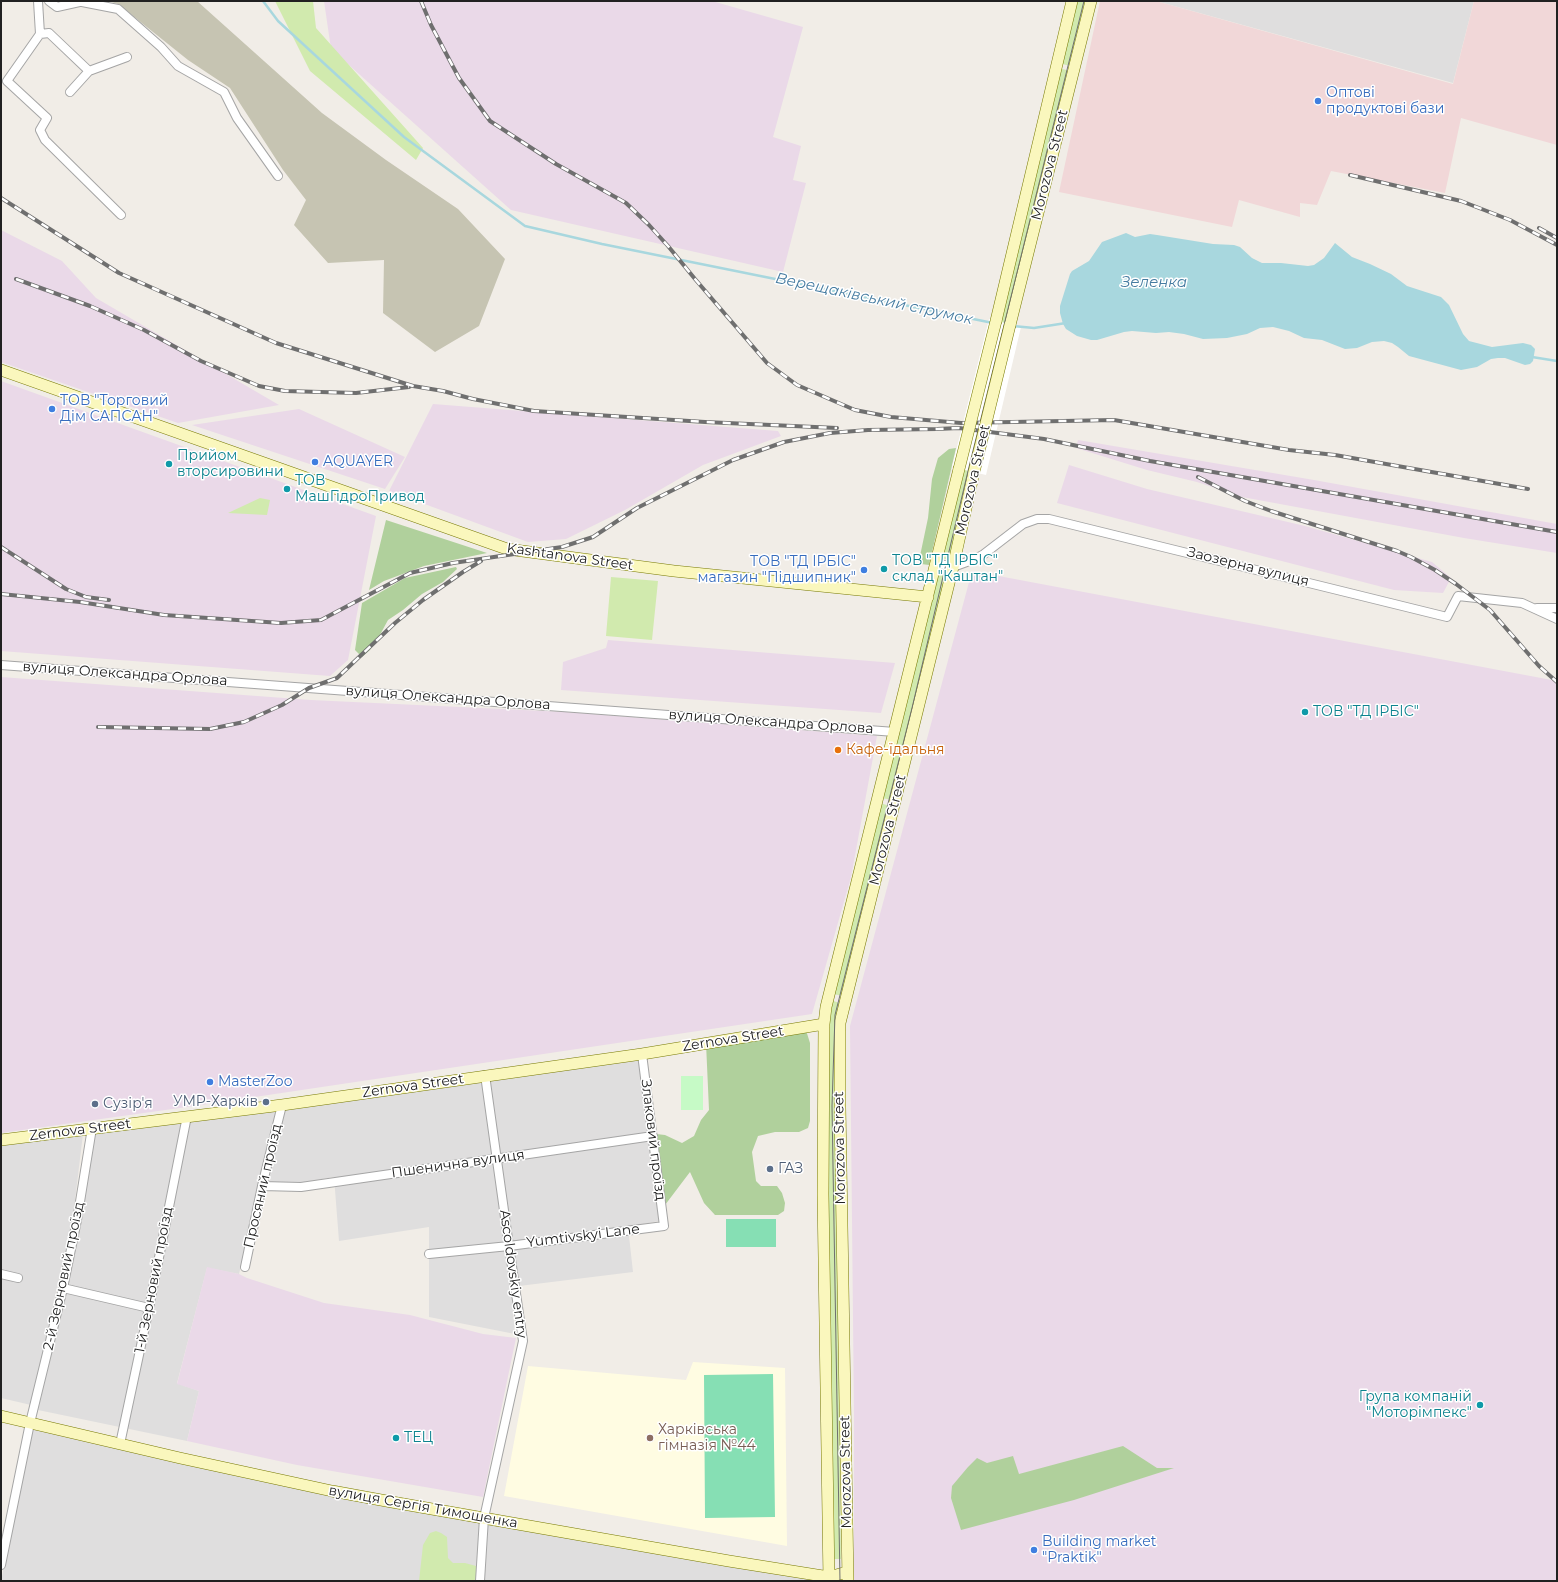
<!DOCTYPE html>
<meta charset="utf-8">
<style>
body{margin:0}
#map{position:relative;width:1558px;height:1582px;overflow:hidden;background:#f1ede7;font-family:Montserrat,sans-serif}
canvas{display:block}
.frame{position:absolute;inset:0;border:2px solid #212121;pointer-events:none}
</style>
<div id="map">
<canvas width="1558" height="1582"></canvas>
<div class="frame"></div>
</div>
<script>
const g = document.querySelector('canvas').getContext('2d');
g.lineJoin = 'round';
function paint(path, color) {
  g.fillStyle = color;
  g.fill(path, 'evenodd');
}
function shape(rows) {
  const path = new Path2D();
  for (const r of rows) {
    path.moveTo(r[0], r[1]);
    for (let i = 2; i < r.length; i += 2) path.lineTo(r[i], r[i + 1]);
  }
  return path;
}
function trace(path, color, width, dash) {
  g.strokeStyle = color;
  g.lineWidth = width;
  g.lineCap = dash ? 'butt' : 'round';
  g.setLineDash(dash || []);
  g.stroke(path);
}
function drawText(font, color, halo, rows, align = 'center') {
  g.font = font + ' Montserrat,sans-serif';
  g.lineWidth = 3;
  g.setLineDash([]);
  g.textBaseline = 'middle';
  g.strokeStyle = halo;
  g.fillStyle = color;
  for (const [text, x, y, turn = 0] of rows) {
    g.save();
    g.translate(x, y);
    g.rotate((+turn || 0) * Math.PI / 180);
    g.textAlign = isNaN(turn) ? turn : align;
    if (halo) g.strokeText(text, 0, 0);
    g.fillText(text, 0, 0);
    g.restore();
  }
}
const residential = shape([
 [1156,1,1474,1,1453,83],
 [639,1059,659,1221,628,1227,633,1272,511,1287,515,1334,429,1317,429,1227,339,1241,334,1177,299,1183,260,1182,239,1274,207,1268,177,1383,199,1391,187,1441,38,1410,69,1281,95,1132],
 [83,1134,73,1217,31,1405,1,1398,1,1146],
 [32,1427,825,1581,1,1581]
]);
const commercial = shape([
 [1100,1,1156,1,1453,84,1474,1,1557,1,1557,145,1461,118,1445,193,1331,171,1317,205,1300,203,1300,217,1239,200,1232,227,1059,192]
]);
const industrial = shape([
 [324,1,712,1,803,27,773,137,801,146,793,180,806,183,783,272,511,210,331,49],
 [1,230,62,261,96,298,279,405,178,423,1,362],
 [1,381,376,516,348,660,330,676,1,651],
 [433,404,778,431,781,436,703,465,625,510,566,539,528,542,389,491],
 [299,409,405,457,385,489,192,425],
 [1078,440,1314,480,1557,524,1557,553,1464,538,1242,497,1197,482,1147,470,1076,448],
 [1069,465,1147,489,1305,526,1432,562,1451,578,1443,593,1394,590,1057,503],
 [972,571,1557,681,1557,1581,854,1581,854,1415,850,1026],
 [608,640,895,663,881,713,561,690,563,662,606,648],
 [1,677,311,700,566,712,877,736,851,877,812,1014,201,1105,1,1133],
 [207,1267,239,1274,247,1278,324,1303,410,1315,483,1334,516,1338,483,1497,297,1465,187,1441,199,1391,177,1384]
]);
const education = shape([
 [693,1362,785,1368,787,1546,504,1496,528,1366,686,1380]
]);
const construction = shape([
 [108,1,197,1,322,113,386,160,458,209,505,259,479,326,435,352,383,313,384,260,328,263,294,225,306,200,283,170,230,88,188,60,118,4]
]);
const grass = shape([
 [275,1,313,1,316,28,423,148,416,160,310,71],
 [1076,1,1087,1,1071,66,1062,64],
 [1059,68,1070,71,950,560,941,558],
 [260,498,270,500,267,515,228,513],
 [939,570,947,572,892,800,882,798],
 [611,577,658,581,652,640,606,636],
 [880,803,890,806,843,996,833,994],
 [830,1000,840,1003,835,1035,841,1559,831,1559,826,1031],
 [436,1531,441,1533,447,1537,448,1558,453,1563,465,1563,476,1566,478,1573,477,1581,419,1581,423,1545,430,1533]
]);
const forest = shape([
 [956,448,929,565,921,564,920,556,928,518,932,479,938,458,949,449],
 [386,520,487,553,424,566,384,581,369,590],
 [456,567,457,569,443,582,422,594,403,610,388,620,381,633,370,650,362,657,355,650,362,603,405,578],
 [805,1027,810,1043,810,1121,808,1128,799,1132,775,1132,758,1136,752,1152,756,1181,761,1186,777,1186,782,1193,785,1203,784,1211,778,1215,715,1215,704,1203,690,1172,662,1209,656,1134,665,1135,682,1143,694,1136,701,1120,709,1110,706,1043],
 [1123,1446,1157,1468,1174,1468,1074,1500,961,1530,951,1498,952,1486,968,1467,977,1458,987,1463,1013,1456,1019,1474]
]);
const park = shape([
 [681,1076,703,1076,703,1110,681,1110]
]);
const pitch = shape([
 [726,1219,776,1219,776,1247,726,1247],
 [773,1374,775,1517,705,1518,704,1375]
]);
const water = shape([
 [1126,233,1135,237,1150,234,1157,235,1213,244,1234,245,1240,247,1252,258,1262,263,1281,263,1308,266,1314,265,1324,258,1335,243,1352,257,1370,264,1391,274,1407,286,1441,297,1449,305,1463,334,1469,341,1492,347,1523,343,1531,345,1535,349,1533,361,1530,364,1525,365,1505,358,1498,358,1491,359,1477,367,1461,370,1409,356,1398,347,1392,343,1384,341,1372,342,1357,348,1345,349,1322,340,1304,338,1289,331,1273,327,1260,328,1247,334,1227,338,1203,339,1184,334,1169,332,1156,333,1132,331,1124,332,1097,340,1091,340,1077,336,1066,329,1063,324,1060,313,1060,306,1070,274,1072,271,1089,261,1102,242]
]);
const pier = shape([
 [989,319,1021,327,986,475,952,467]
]);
const stream = shape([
 [263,1,278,21,404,137,525,226,602,244,993,323],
 [1013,326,1034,328,1066,323],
 [1532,357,1557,361]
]);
const street = shape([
 [38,1,40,34,7,81,47,118,40,130,45,140,121,215],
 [49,1,57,7,84,1],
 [82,2,118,9,161,47,178,66,224,92,237,118,278,176],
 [40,34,49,33,89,71,127,57],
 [70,92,89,71],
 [936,563,953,567,975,559,984,554,1023,524,1037,519,1049,519,1447,617,1458,596,1522,603,1557,619],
 [1537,608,1557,608],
 [1,665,895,732],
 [262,1186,301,1187,653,1136],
 [429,1254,509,1246,664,1226,642,1054],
 [245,1267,262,1186,282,1105],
 [1,1274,18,1278],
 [63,1288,149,1308],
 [120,1444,149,1308,187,1116],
 [1,1565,30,1423,63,1288,77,1220,92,1128],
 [480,1581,484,1518,523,1341,509,1246,485,1075]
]);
const secondary = shape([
 [996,321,1072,1],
 [1010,325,1091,1],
 [1,370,507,549,674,571,928,597],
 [1,1140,282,1105,642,1054,824,1024],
 [1,1416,180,1458,332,1491,392,1502,729,1561,829,1577,847,1572],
 [829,1581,823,1194,824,1024,826,1007,959,469],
 [848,1581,840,1107,840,1023,953,567,974,472]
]);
const tram = shape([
 [840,1581,832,1106,835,1015,912,708,968,471,1084,1]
]);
const rail = shape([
 [421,1,431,25,459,78,490,121,556,164,626,203,649,225,668,246,695,279,767,363,797,385,855,410,891,417,961,423,1114,420,1289,450,1335,455,1528,489],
 [1350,175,1461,201,1510,220,1557,245],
 [1,198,119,273,276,343,413,386,443,391,473,399,534,411,705,422,837,428],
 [1539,228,1557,238],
 [16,279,90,306,144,330,201,361,259,386,285,391,356,393,409,387],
 [1198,477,1245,501,1271,511,1397,551,1411,557,1435,570,1456,584,1490,610,1539,666,1557,682],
 [1,547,66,589,86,597,109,600],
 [1,594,80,602,164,615,281,623,321,620,410,573,453,563,562,547,593,537,637,508,733,460,784,442,830,433,868,430,937,429,959,428,1044,439,1150,461,1557,532],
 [98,727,210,729,244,722,282,705,309,688,337,678,395,623,423,600,463,572,481,561]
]);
const secondaryBridge = shape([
 [959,469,996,321],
 [974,472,1010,325]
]);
const markers = [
 [1318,101,4,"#3f7fe0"],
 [52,409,4,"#3f7fe0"],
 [315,462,4,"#3f7fe0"],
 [169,464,4,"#0f9aa8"],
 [287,489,4,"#0f9aa8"],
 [884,569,4,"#0f9aa8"],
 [864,570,4,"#3f7fe0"],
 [1305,712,4,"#0f9aa8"],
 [838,750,4,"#e8710a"],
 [210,1082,4,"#3f7fe0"],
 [266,1102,4,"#5c6f8a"],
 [95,1104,4,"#5c6f8a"],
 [770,1169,4,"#5c6f8a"],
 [1480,1405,4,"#0f9aa8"],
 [396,1438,4,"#0f9aa8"],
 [650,1438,4,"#8d6e63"],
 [1034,1550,4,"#3f7fe0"]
];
const shopNames = [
 ["Оптові",1326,93],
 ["продуктові бази",1326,109],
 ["ТОВ \"Торговий",60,401],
 ["Дім САПСАН\"",60,417],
 ["AQUAYER",323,462],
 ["ТОВ \"ТД ІРБІС\"",856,562,"right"],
 ["магазин \"Підшипник\"",856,578,"right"],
 ["MasterZoo",218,1082],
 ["Building market",1042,1542],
 ["\"Praktik\"",1042,1558]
];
const streetNames = [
 ["Morozova Street",1050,165,-76],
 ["Morozova Street",973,480,-77],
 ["Kashtanova Street",570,557,8],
 ["Заозерна вулиця",1248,567,14],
 ["вулиця Олександра Орлова",125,674,4],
 ["вулиця Олександра Орлова",448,698,4],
 ["вулиця Олександра Орлова",771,722,4],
 ["Morozova Street",888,830,-76],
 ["Zernova Street",733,1039,-9],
 ["Zernova Street",413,1086,-8],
 ["Zernova Street",80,1130,-7],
 ["Злаковий проїзд",653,1140,83],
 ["Morozova Street",840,1148,-91],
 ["Пшенична вулиця",458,1164,-8],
 ["Просяний проїзд",263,1186,-77],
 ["Yumtivskyi Lane",583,1236,-7],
 ["Ascoldovskiy entry",513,1274,82],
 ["2-й Зерновий проїзд",64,1276,-78],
 ["1-й Зерновий проїзд",154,1280,-79],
 ["Morozova Street",846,1472,-91],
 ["вулиця Сергія Тимошенка",423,1507,10]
];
const cultureNames = [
 ["Прийом",177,456],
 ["вторсировини",177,472],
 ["ТОВ",295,481],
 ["МашГідроПривод",295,497],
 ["ТОВ \"ТД ІРБІС\"",892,561],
 ["склад \"Каштан\"",892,577],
 ["ТОВ \"ТД ІРБІС\"",1313,712],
 ["Група компаній",1472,1397,"right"],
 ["\"Моторімпекс\"",1472,1413,"right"],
 ["ТЕЦ",404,1438]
];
const foodNames = [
 ["Кафе-їдальня",846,750]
];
const serviceNames = [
 ["УМР-Харків",258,1102,"right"],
 ["Сузір'я",103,1104],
 ["ГАЗ",778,1169]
];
const educationNames = [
 ["Харківська",658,1430],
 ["гімназія №44",658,1446]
];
const waterNames = [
 ["Зеленка",1154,283],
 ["Верещаківський струмок",874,299,12]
];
paint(residential, '#dfdede');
paint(commercial, '#f1d7d8');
paint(industrial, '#ead9e8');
paint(education, '#fffce2');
paint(construction, '#c6c4b2');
paint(grass, '#d1eaae');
paint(forest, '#b0d09c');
paint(park, '#c6fac6');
paint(pitch, '#86dfb4');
paint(water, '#a8d7de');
paint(pier, '#fff');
trace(stream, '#a8d7de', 2.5);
trace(street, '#a5a5a5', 10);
trace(secondary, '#787a05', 12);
trace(street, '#fff', 8);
trace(secondary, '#faf7bd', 11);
trace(tram, '#6f6f6f', 1);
trace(rail, '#6f6f6f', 4);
trace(rail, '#fff', 2.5, [8]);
trace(secondaryBridge, '#787a05', 12, []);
trace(secondaryBridge, '#faf7bd', 11);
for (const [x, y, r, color] of markers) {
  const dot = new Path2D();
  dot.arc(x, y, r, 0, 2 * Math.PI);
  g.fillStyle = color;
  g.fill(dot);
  trace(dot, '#fff', 1.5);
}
drawText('14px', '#366cbe', '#fff', shopNames, 'left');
drawText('14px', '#212121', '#fff', streetNames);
drawText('14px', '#0d838f', '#fff', cultureNames, 'left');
drawText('14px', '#c56008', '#fff', foodNames, 'left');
drawText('14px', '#4e5e75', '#fff', serviceNames, 'left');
drawText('14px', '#785e54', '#fff', educationNames, 'left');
drawText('italic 15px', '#467ca1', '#fff', waterNames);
</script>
